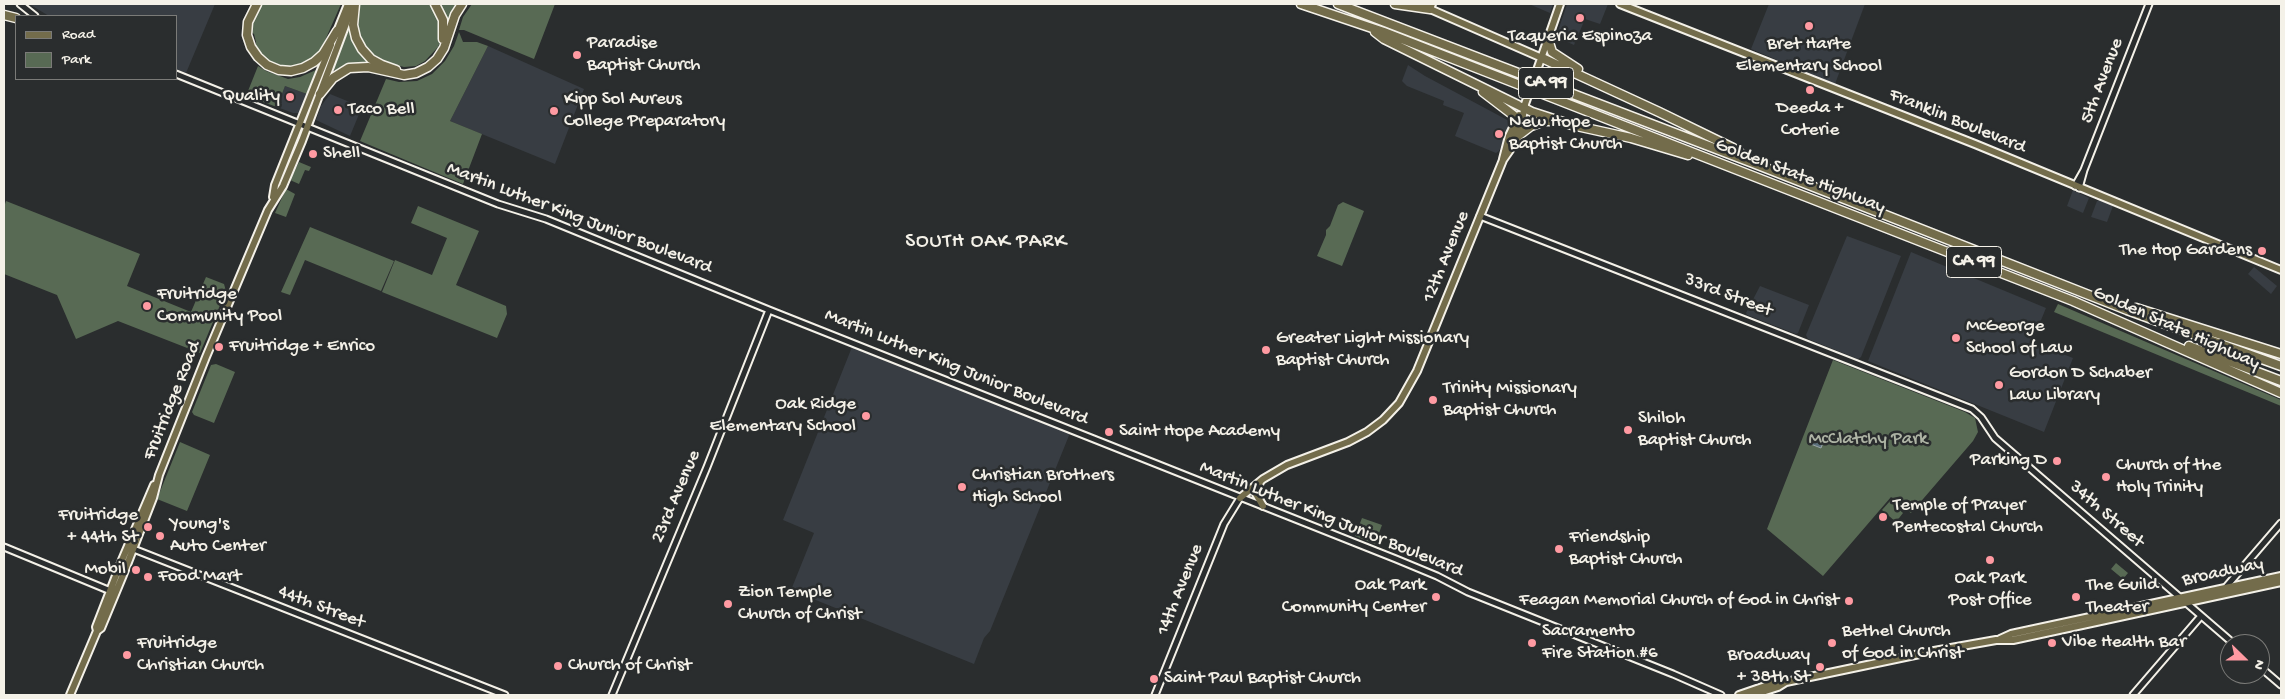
<!DOCTYPE html>
<style>
body{margin:0}
#map{position:relative;width:2285px;height:699px;overflow:hidden;background:#2a2d2e;font-family:"Gochi Hand",sans-serif}
canvas{display:block}
.frame{position:absolute;inset:0;border:5px solid #f4f1e8;pointer-events:none}
.legend{position:absolute;left:15px;top:15px;width:162px;height:65px;box-sizing:border-box;background:#2a2d2e;border:1px solid #7b7b78;margin:0;padding:6px 9px;list-style:none;font-size:15px;color:#f4f1e8}
.legend li{display:flex;align-items:center;gap:10px;height:25px}
.legend b{width:25px;border:1px solid #7b7b78}
.north{position:absolute;left:2220px;top:634px;width:50px;height:50px;box-sizing:border-box;background:#2a2d2e;border:1px solid #7b7b78;border-radius:50%;rotate:112deg;font-size:14px;font-weight:700;line-height:20px;text-align:center;color:#f4f1e8}
.north::after{content:'';display:block;margin:auto;width:18px;height:22px;background:#ff9aa2;clip-path:polygon(50% 0,100% 100%,50% 72%,0 100%)}
</style>
<div id="map">
<canvas width="2285" height="699"></canvas>
<div class="frame"></div>
<ul class="legend">
<li><b style="height:6px;background:#736c4b"></b>Road</li>
<li><b style="height:14px;background:#586a54"></b>Park</li>
</ul>
<div class="north">N</div>
</div>
<script>
const g = document.querySelector('canvas').getContext('2d');
g.lineJoin = 'round';
function paint(path, color) {
  g.fillStyle = color;
  g.fill(path, 'evenodd');
}
function shape(rows) {
  const path = new Path2D();
  for (const r of rows) {
    path.moveTo(r[0], r[1]);
    for (let i = 2; i < r.length; i += 2) path.lineTo(r[i], r[i + 1]);
  }
  return path;
}
function trace(path, color, width, dash) {
  g.strokeStyle = color;
  g.lineWidth = width;
  g.lineCap = dash ? 'butt' : 'round';
  g.setLineDash(dash || []);
  g.stroke(path);
}
function drawText(font, color, halo, rows, align = 'center') {
  g.font = font + ' "Gochi Hand",sans-serif';
  g.lineWidth = 5;
  g.setLineDash([]);
  g.textBaseline = 'middle';
  g.strokeStyle = halo;
  g.fillStyle = color;
  for (const [text, x, y, turn = 0] of rows) {
    g.save();
    g.translate(x, y);
    g.rotate((+turn || 0) * Math.PI / 180);
    g.textAlign = isNaN(turn) ? turn : align;
    if (halo) g.strokeText(text, 0, 0);
    g.fillText(text, 0, 0);
    g.restore();
  }
}
const built = shape([
 [29,4,215,4,186,73,176,69,176,16,49,16],
 [1529,4,1553,4,1550,13],
 [1567,4,1608,4,1600,24,1585,19,1574,45,1556,37],
 [1769,4,1865,4,1835,84,1751,49],
 [488,46,584,89,555,164,450,121],
 [1408,65,1425,76,1511,122,1499,151,1496,153,1455,136,1464,113,1443,105,1444,101,1407,86,1402,81],
 [285,86,307,94,299,113,293,113,277,107],
 [330,94,362,107,350,136,316,120,321,106],
 [2073,190,2089,198,2083,213,2067,206],
 [2100,200,2113,206,2107,222,2091,217,2097,201],
 [1847,236,1901,256,1861,357,1858,359,1808,339,1806,335],
 [1911,252,2046,308,2032,342,2073,358,2044,432,1868,361],
 [2254,267,2277,286,2271,294,2248,274],
 [1760,286,1809,305,1798,333,1796,334,1747,315,1746,313],
 [852,347,1070,433,990,631,984,638,974,664,791,590,814,533,783,520]
]);
const green = shape([
 [259,4,341,4,319,54,296,67,285,68,266,60,255,47,256,42,254,34,250,31,250,26],
 [359,4,433,4,438,11,442,37,438,47,425,61,416,66,404,67,381,61,372,55,360,37,356,25],
 [439,4,459,4,450,24,446,23],
 [472,4,555,4,534,59,464,30,459,30,463,17],
 [349,29,353,29,372,60,369,65,353,64,337,71,333,69],
 [459,32,463,42,477,42,488,46,450,121,482,134,463,184,360,141,386,79,399,82,417,81,432,74,445,61,454,46],
 [258,66,266,71,288,79,300,77,316,70,307,94,285,86,277,107,246,96],
 [299,162,311,167,309,171,305,170,299,184,290,180],
 [286,189,295,194,286,217,275,213],
 [6,201,140,254,127,286,191,312,206,277,224,284,226,291,200,353,118,321,76,339,57,295,4,274,4,207],
 [1343,202,1364,211,1342,266,1317,256,1326,235,1326,230,1330,226,1338,205],
 [418,206,479,231,456,285,506,306,507,314,497,338,382,292,395,260,432,275,447,238,411,223],
 [310,227,394,261,381,291,305,260,290,295,281,292],
 [2058,304,2281,400,2281,406,2054,312],
 [1833,360,1965,412,1975,418,1978,432,1973,441,1911,513,1891,497,1823,576,1767,529],
 [216,364,235,372,214,423,194,415,192,412,211,365],
 [180,442,210,455,187,511,157,499],
 [1890,501,1903,513,1896,522,1882,510],
 [1362,518,1382,525,1375,544,1355,536],
 [2116,563,2128,573,2123,579,2111,569]
]);
const water = shape([
 [1811,435,1824,440,1821,448,1808,443,1811,435]
]);
const minor = shape([
 [20,4,35,16],
 [176,74,498,204,546,219,769,310,1396,559,1437,576,1468,592,1673,674,1721,695],
 [2075,186,2084,170],
 [2079,188,2084,170,2149,4],
 [1480,216,1972,409,1981,417,1995,438,2234,644],
 [4,547,113,592],
 [131,548,505,695],
 [2226,587,2281,523],
 [2260,667,2281,685],
 [612,695,707,467,769,310],
 [1155,695,1224,524,1240,498],
 [2133,695,2201,616]
]);
const major = shape([
 [1432,4,1430,9,1542,58],
 [1620,4,1975,144,2281,270],
 [336,34,348,4],
 [1536,73,1560,4],
 [1503,159,1509,136,1519,115],
 [273,197,275,185,331,45],
 [1260,482,1256,494,1263,506],
 [1240,498,1263,479,1287,465,1348,442,1367,432,1383,420,1399,403,1417,371,1503,160,1510,150,1522,120,1525,105],
 [97,631,101,628,123,575,153,498,159,475,206,357,268,210,283,186,302,141,353,5],
 [2000,639,2011,634,2281,576],
 [70,695,97,631,96,627,122,560,154,485],
 [1739,695,1777,682,1786,682,1934,651,1996,640,2013,640,2281,582],
 [1753,695,1778,687,1786,682]
]);
const highway = shape([
 [257,4,248,22,247,35,251,47,258,57,267,65,279,70,291,71,303,68,314,62,323,54,337,31],
 [355,4,353,25,356,38,362,49,371,59,382,65,396,70],
 [435,4,443,20,443,39],
 [1301,4,1384,32,2073,301,2281,393],
 [1338,4,1753,163,2127,310,2281,366],
 [1395,4,1430,9],
 [4,15,16,18],
 [1375,32,1384,39,1532,112,1572,125,1631,138,1688,155],
 [1548,39,1552,52,1578,69],
 [1542,58,1659,112,1733,148,1746,157],
 [1483,92,1517,118],
 [320,94,333,78,349,68,368,67,404,75,416,73,428,67,437,59,444,48,455,15,462,4],
 [1514,139,1531,126,1544,121,1552,121],
 [2136,308,2281,354],
 [2189,346,2281,381]
]);
const majorBridge = shape([
 [1525,104,1536,73]
]);
const markers = [
 [1580,18,5,"#ff9aa2"],
 [1809,26,5,"#ff9aa2"],
 [577,55,5,"#ff9aa2"],
 [1810,90,5,"#ff9aa2"],
 [290,97,5,"#ff9aa2"],
 [338,110,5,"#ff9aa2"],
 [554,111,5,"#ff9aa2"],
 [1499,134,5,"#ff9aa2"],
 [313,154,5,"#ff9aa2"],
 [2262,251,5,"#ff9aa2"],
 [147,306,5,"#ff9aa2"],
 [1956,338,5,"#ff9aa2"],
 [219,347,5,"#ff9aa2"],
 [1266,350,5,"#ff9aa2"],
 [1999,385,5,"#ff9aa2"],
 [1433,400,5,"#ff9aa2"],
 [866,416,5,"#ff9aa2"],
 [1628,430,5,"#ff9aa2"],
 [1109,432,5,"#ff9aa2"],
 [2057,461,5,"#ff9aa2"],
 [2106,477,5,"#ff9aa2"],
 [962,487,5,"#ff9aa2"],
 [1883,517,5,"#ff9aa2"],
 [148,527,5,"#ff9aa2"],
 [160,536,5,"#ff9aa2"],
 [1559,549,5,"#ff9aa2"],
 [1990,560,5,"#ff9aa2"],
 [136,570,5,"#ff9aa2"],
 [148,577,5,"#ff9aa2"],
 [1436,597,5,"#ff9aa2"],
 [2076,597,5,"#ff9aa2"],
 [1849,601,5,"#ff9aa2"],
 [728,604,5,"#ff9aa2"],
 [1532,643,5,"#ff9aa2"],
 [1832,643,5,"#ff9aa2"],
 [2052,643,5,"#ff9aa2"],
 [127,655,5,"#ff9aa2"],
 [558,666,5,"#ff9aa2"],
 [1820,667,5,"#ff9aa2"],
 [1154,679,5,"#ff9aa2"]
];
const shields = [
 [1546,83,55],
 [1974,262,55]
];
const shieldNames = [
 ["CA 99",1546,83],
 ["CA 99",1974,262]
];
const poiNames = [
 ["Taqueria Espinoza",1580,37,"center"],
 ["Paradise",587,44],
 ["Baptist Church",587,66],
 ["Bret Harte",1809,45,"center"],
 ["Elementary School",1809,67,"center"],
 ["Quality",280,97,"right"],
 ["Kipp Sol Aureus",564,100],
 ["College Preparatory",564,122],
 ["Deeda +",1810,109,"center"],
 ["Coterie",1810,131,"center"],
 ["Taco Bell",348,110],
 ["New Hope",1509,123],
 ["Baptist Church",1509,145],
 ["Shell",323,154],
 ["The Hop Gardens",2252,251,"right"],
 ["Fruitridge",157,295],
 ["Community Pool",157,317],
 ["McGeorge",1966,327],
 ["School of Law",1966,349],
 ["Greater Light Missionary",1276,339],
 ["Baptist Church",1276,361],
 ["Fruitridge + Enrico",229,347],
 ["Gordon D Schaber",2009,374],
 ["Law Library",2009,396],
 ["Trinity Missionary",1443,389],
 ["Baptist Church",1443,411],
 ["Oak Ridge",856,405,"right"],
 ["Elementary School",856,427,"right"],
 ["Shiloh",1638,419],
 ["Baptist Church",1638,441],
 ["Saint Hope Academy",1119,432],
 ["Parking D",2047,461,"right"],
 ["Church of the",2116,466],
 ["Holy Trinity",2116,488],
 ["Christian Brothers",972,476],
 ["High School",972,498],
 ["Temple of Prayer",1893,506],
 ["Pentecostal Church",1893,528],
 ["Fruitridge",138,516,"right"],
 ["+ 44th St",138,538,"right"],
 ["Young's",170,525],
 ["Auto Center",170,547],
 ["Friendship",1569,538],
 ["Baptist Church",1569,560],
 ["Mobil",126,570,"right"],
 ["Food Mart",158,577],
 ["Oak Park",1990,579,"center"],
 ["Post Office",1990,601,"center"],
 ["Oak Park",1426,586,"right"],
 ["Community Center",1426,608,"right"],
 ["The Guild",2086,586],
 ["Theater",2086,608],
 ["Zion Temple",738,593],
 ["Church of Christ",738,615],
 ["Feagan Memorial Church of God in Christ",1839,601,"right"],
 ["Sacramento",1542,632],
 ["Fire Station #6",1542,654],
 ["Bethel Church",1842,632],
 ["of God in Christ",1842,654],
 ["Vibe Health Bar",2062,643],
 ["Fruitridge",137,644],
 ["Christian Church",137,666],
 ["Broadway",1810,656,"right"],
 ["+ 38th St",1810,678,"right"],
 ["Church of Christ",568,666],
 ["Saint Paul Baptist Church",1164,679]
];
const streetNames = [
 ["5th Avenue",2103,81,-69],
 ["Franklin Boulevard",1957,122,22],
 ["Golden State Highway",1800,177,21],
 ["Martin Luther King Junior Boulevard",579,219,21],
 ["12th Avenue",1447,257,-68],
 ["33rd Street",1728,296,21],
 ["Golden State Highway",2176,329,24],
 ["Martin Luther King Junior Boulevard",956,368,22],
 ["Fruitridge Road",173,401,-68],
 ["23rd Avenue",677,497,-67],
 ["34th Street",2106,515,41],
 ["Martin Luther King Junior Boulevard",1331,520,22],
 ["Broadway",2223,573,-12],
 ["14th Avenue",1181,590,-68],
 ["44th Street",321,608,21]
];
const parkNames = [
 ["McClatchy Park",1868,440]
];
const quarterNames = [
 ["SOUTH OAK PARK",986,243]
];
paint(built, '#383d43');
paint(green, '#586a54');
paint(water, '#5c717c');
trace(water, '#99a4a7', 1);
trace(minor, '#f4f1e8', 9);
trace(major, '#f4f1e8', 10);
trace(highway, '#f4f1e8', 11);
trace(minor, '#2a2d2e', 5);
trace(major, '#736c4b', 6);
trace(highway, '#736c4b', 8);
trace(majorBridge, '#f4f1e8', 10, []);
trace(majorBridge, '#736c4b', 6);
for (const [x, y, r, color] of markers) {
  const dot = new Path2D();
  dot.arc(x, y, r, 0, 2 * Math.PI);
  g.fillStyle = color;
  g.fill(dot);
  trace(dot, '#2a2d2e', 2);
}
for (const [x, y, w] of shields) {
  const box = new Path2D();
  box.roundRect(x - w / 2, y - 15.5, w, 31, 4);
  g.fillStyle = '#2a2d2e';
  g.fill(box);
  trace(box, '#f4f1e8', 1);
}
drawText('bold 18px', '#f4f1e8', null, shieldNames);
drawText('19px', '#f4f1e8', '#2a2d2e', poiNames, 'left');
drawText('19px', '#f4f1e8', '#2a2d2e', streetNames);
drawText('19px', '#aeb4a5', '#2a2d2e', parkNames);
g.letterSpacing = '1px';
drawText('21px', '#f4f1e8', '#2a2d2e', quarterNames);
g.letterSpacing = '0px';
</script>
